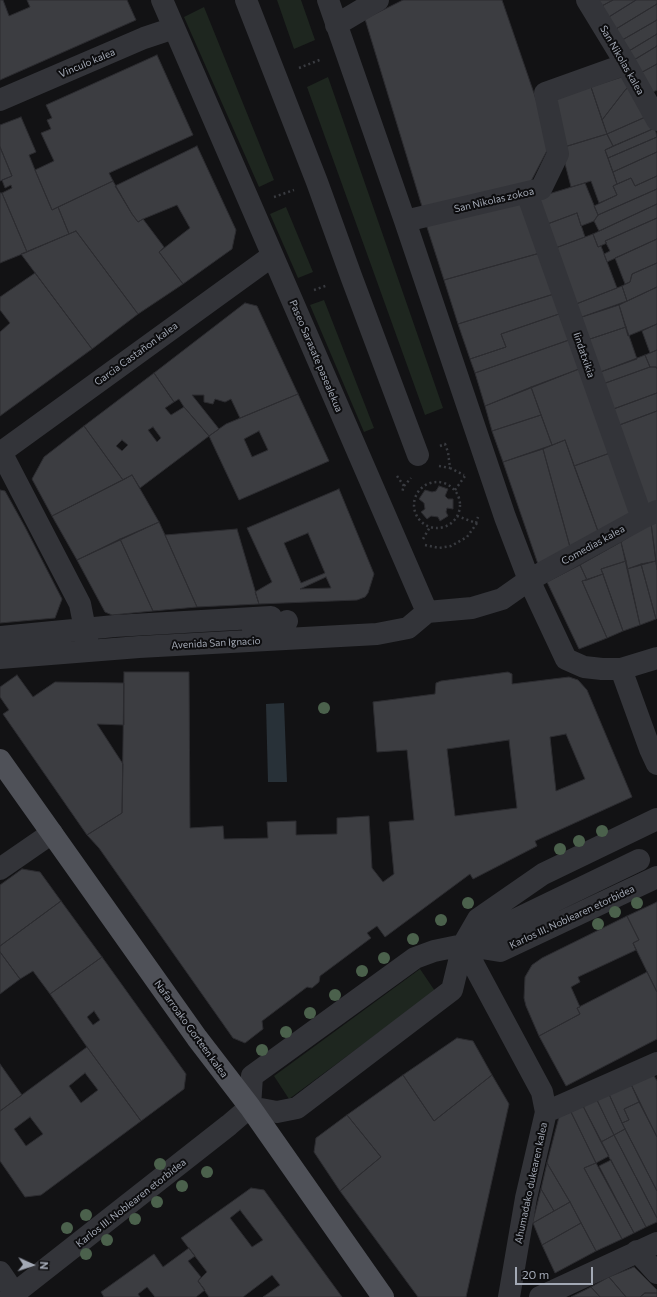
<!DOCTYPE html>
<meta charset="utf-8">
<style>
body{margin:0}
#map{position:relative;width:657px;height:1297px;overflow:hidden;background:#121214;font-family:Commissioner,sans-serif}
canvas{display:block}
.north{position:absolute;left:12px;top:1245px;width:40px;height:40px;-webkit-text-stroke:3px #0d0d0f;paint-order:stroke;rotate:93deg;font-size:11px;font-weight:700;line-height:16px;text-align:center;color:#a3a9b5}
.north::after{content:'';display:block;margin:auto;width:14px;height:18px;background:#a3a9b5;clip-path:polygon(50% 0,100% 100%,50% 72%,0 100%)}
.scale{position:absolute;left:515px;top:1267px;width:78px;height:18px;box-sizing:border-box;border:2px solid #a3a9b5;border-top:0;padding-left:5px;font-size:12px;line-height:14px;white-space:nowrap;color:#a3a9b5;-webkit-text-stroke:3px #0d0d0f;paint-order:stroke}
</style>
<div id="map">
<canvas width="657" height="1297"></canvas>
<div class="north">N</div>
<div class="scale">20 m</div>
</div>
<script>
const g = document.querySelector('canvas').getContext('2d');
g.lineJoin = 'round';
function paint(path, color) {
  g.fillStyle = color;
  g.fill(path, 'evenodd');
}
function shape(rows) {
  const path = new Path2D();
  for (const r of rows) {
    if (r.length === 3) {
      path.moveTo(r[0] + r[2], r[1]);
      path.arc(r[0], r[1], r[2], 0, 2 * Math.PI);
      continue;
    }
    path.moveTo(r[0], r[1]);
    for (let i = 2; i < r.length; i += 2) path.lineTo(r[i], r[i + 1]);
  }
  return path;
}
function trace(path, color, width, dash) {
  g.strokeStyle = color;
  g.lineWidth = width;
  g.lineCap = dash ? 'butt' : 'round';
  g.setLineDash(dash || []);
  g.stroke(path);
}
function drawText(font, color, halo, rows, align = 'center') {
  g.font = font + ' Commissioner,sans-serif';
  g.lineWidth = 4;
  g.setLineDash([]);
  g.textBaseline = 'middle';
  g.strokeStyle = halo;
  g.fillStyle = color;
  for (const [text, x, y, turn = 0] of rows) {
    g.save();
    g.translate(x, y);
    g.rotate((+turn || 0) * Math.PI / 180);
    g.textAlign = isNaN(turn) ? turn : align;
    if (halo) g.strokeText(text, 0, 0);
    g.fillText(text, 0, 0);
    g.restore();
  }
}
const green = shape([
 [277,0,301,0,315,40,294,49],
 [204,7,274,180,259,187,184,17],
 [328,77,443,408,425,415,307,87],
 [286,207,313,272,298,278,270,214],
 [324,300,374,428,364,432,310,305],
 [420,969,435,991,289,1099,274,1076]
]);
const water = shape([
 [284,703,287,782,268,782,266,704]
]);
const building = shape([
 [0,0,3,0,9,16,30,7,27,0,127,0,136,20,0,80,0,0],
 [403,0,502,0,538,105,553,139,528,187,424,213,365,19,403,0],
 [593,0,613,0,598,8,593,0],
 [613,0,636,0,604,20,598,8,613,0],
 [636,0,657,0,657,4,611,32,604,20,636,0],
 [657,4,657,20,617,43,611,32,657,4],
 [657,20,657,34,624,54,617,43,657,20],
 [657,34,657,46,629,63,624,54,657,34],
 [657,46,657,64,635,76,629,63,657,46],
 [157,55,193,135,109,173,113,181,52,210,35,170,54,161,41,133,51,129,47,120,52,118,46,105,157,55],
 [657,64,657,90,646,96,635,76,657,64],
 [628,75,633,85,626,89,602,120,591,87,628,75],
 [633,85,650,115,607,134,602,120,626,89,633,85],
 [591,87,607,134,561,148,549,102,591,87],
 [650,115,655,128,613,146,607,134,650,115],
 [21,117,36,152,29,155,35,170,52,210,58,207,69,234,27,252,2,193,12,188,11,185,5,188,2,180,12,176,0,147,0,125,21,117],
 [655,128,657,137,608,158,605,150,655,128],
 [607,134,613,146,605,150,617,184,613,186,617,195,599,203,591,181,571,187,561,148,607,134],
 [657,137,657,152,613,172,608,158,657,137],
 [197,146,236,230,232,249,183,284,159,252,190,228,177,205,143,219,138,222,132,214,115,186,197,146],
 [0,147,12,176,0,181,0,147],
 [657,152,657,176,635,186,631,178,617,184,613,172,657,152],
 [657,176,657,189,598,215,594,206,617,195,613,186,631,178,635,186,657,176],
 [113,181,132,214,138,222,143,219,164,247,159,252,183,284,138,314,76,231,69,234,58,207,113,181],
 [585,183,598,215,594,221,581,226,577,213,542,226,532,199,585,183],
 [657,189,657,204,599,231,594,221,598,215,657,189],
 [0,193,2,193,27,252,0,263,0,193],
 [523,199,540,253,444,280,425,221,523,199],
 [657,204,657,218,605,241,607,243,598,247,593,234,657,204],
 [577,213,585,237,550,250,542,226,577,213],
 [657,218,657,239,607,262,604,254,610,251,605,241,657,218],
 [76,231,138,314,92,349,21,254,76,231],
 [593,234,598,247,601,246,617,288,571,306,550,250,593,234],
 [657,239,657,263,632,274,630,282,625,284,615,258,657,239],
 [540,253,554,294,458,324,444,280,540,253],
 [657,263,657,287,627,301,622,286,630,282,632,274,657,263],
 [35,273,92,349,0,416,0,332,10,323,0,310,0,297,35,273],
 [622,286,627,301,576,319,571,306,622,286],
 [657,287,657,324,628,336,619,305,657,287],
 [554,294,559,314,501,334,506,347,470,359,458,324,554,294],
 [245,303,257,306,298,394,240,418,231,399,225,402,215,399,213,404,204,402,204,395,192,395,219,429,209,436,184,407,179,399,174,402,154,373,245,303],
 [619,305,626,327,584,341,576,319,619,305],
 [559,314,569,340,475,373,470,359,506,347,501,334,559,314],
 [657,324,657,350,650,353,642,331,657,324],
 [626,327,637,359,595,374,584,341,626,327],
 [569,340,579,369,485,406,475,373,569,340],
 [657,350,657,367,650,367,645,355,657,350],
 [645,355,650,367,600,385,595,374,645,355],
 [650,367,656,367,657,369,657,393,608,411,600,385,650,367],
 [579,369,610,453,574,466,565,440,552,445,531,387,579,369],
 [154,373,174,402,165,408,171,415,184,407,209,436,140,488,132,475,123,480,84,426,154,373],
 [153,427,161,438,157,442,148,430,153,427],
 [122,440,128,445,122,451,116,446,122,440],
 [531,387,541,415,492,431,485,406,531,387],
 [657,393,657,411,614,427,608,411,657,393],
 [298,394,329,461,239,500,209,436,226,424,298,394],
 [259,431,268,450,252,457,244,439,259,431],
 [657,411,657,504,644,510,614,427,657,411],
 [541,415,552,445,503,462,492,431,541,415],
 [84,426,123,480,52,516,32,479,44,457,84,426],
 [565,440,599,534,570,547,543,449,565,440],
 [543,449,570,547,539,567,503,462,543,449],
 [610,453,634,518,599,534,574,466,610,453],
 [132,475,159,522,77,560,52,516,132,475],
 [439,486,448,489,445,496,448,499,453,499,453,509,447,508,446,512,448,516,440,521,438,517,431,516,427,519,421,512,425,509,424,503,419,499,425,490,432,492,436,491,439,486],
 [339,489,374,574,368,593,365,597,357,600,259,604,255,592,272,582,247,528,339,489],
 [308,533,325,573,301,583,284,543,308,533],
 [326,577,331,588,300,589,326,577],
 [0,490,5,491,25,527,62,599,55,618,0,623,0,490],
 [657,521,657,570,651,523,657,521],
 [159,522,165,535,197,607,153,611,120,539,159,522],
 [651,523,656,561,627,569,621,542,651,523],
 [237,529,259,604,197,607,165,535,237,529],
 [120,539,153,611,112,615,105,612,77,560,120,539],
 [621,542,626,561,601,569,603,574,587,580,580,565,621,542],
 [626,561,640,625,623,631,601,569,626,561],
 [656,561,657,570,657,618,656,619,641,564,656,561],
 [641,564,656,619,640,625,627,569,641,564],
 [580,565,587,580,582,581,607,638,579,649,547,582,580,565],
 [603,574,623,631,607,638,582,581,603,574],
 [124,672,189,672,190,828,223,826,224,839,268,838,267,822,296,821,296,835,337,834,337,818,369,816,372,868,383,882,394,874,389,822,414,820,407,750,377,752,373,702,435,694,436,683,441,681,508,672,512,674,512,684,569,677,578,680,587,690,632,797,535,841,537,846,473,879,470,874,385,937,377,926,367,933,371,938,320,976,319,982,312,988,307,987,262,1021,263,1029,245,1043,233,1038,99,848,87,835,122,813,124,672],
 [566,734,585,779,556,791,550,737,566,734],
 [509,740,517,808,455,816,447,749,509,740],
 [17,675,33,697,55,682,124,683,124,725,97,724,123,764,122,813,87,835,3,714,9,710,0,697,0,687,17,675],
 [22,869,40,872,61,901,0,946,0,885,22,869],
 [61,901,102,957,50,994,33,971,20,979,0,952,0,946,61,901],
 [657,902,657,992,633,943,639,940,627,916,657,902],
 [627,916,639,940,633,943,636,950,578,977,580,982,571,987,580,1007,577,1008,580,1014,539,1036,526,1006,524,998,525,977,532,965,542,958,627,916],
 [0,952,20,979,0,994,0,952],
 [102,957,186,1074,184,1089,141,1121,87,1047,50,994,102,957],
 [94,1011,100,1020,93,1025,87,1017,94,1011],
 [647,972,657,992,657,1039,566,1086,539,1036,580,1014,577,1008,647,972],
 [457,1038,473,1041,492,1075,434,1121,403,1075,457,1038],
 [87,1047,141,1121,41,1195,25,1197,0,1161,0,1111,87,1047],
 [85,1073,98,1090,81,1103,69,1086,85,1073],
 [30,1117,43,1134,26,1146,14,1129,30,1117],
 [0,1064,22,1095,0,1111,0,1064],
 [652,1072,657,1081,657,1137,630,1082,652,1072],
 [403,1075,434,1121,492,1075,509,1104,466,1297,418,1297,340,1191,381,1157,347,1115,403,1075],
 [630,1082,639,1102,624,1109,629,1120,622,1123,608,1092,630,1082],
 [608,1092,625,1129,614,1135,596,1098,608,1092],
 [596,1098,614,1135,601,1142,583,1106,596,1098],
 [639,1102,657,1137,657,1191,622,1123,629,1120,624,1109,639,1102],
 [583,1106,609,1156,596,1163,571,1112,583,1106],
 [571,1112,596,1163,584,1168,622,1239,596,1251,570,1202,547,1163,559,1117,571,1112],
 [347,1115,381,1157,340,1191,314,1152,316,1138,347,1115],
 [625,1129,657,1191,657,1218,614,1135,625,1129],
 [614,1135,657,1218,657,1222,646,1227,601,1142,614,1135],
 [611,1160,646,1227,634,1233,599,1166,611,1160],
 [547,1163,570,1202,554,1211,541,1189,547,1163],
 [596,1163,634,1233,622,1239,584,1168,596,1163],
 [251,1188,264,1190,342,1297,263,1297,280,1285,272,1275,243,1297,209,1297,198,1281,207,1272,181,1238,251,1188],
 [240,1210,263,1240,252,1247,230,1218,240,1210],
 [541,1189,554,1211,533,1223,533,1221,541,1189],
 [570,1202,581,1223,542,1245,533,1223,570,1202],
 [581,1223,596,1251,555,1273,542,1245,581,1223],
 [189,1248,195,1256,188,1261,201,1277,198,1281,205,1290,196,1297,155,1297,147,1287,138,1294,140,1297,104,1297,101,1292,154,1254,163,1267,189,1248],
 [634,1267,657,1290,657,1293,645,1293,640,1297,626,1297,609,1277,634,1267],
 [609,1277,626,1297,600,1297,591,1287,609,1277],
 [591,1287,600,1297,571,1297,591,1287],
 [645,1293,657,1293,657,1297,640,1297,645,1293]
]);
const path = shape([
 [299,68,322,59],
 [274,197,294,190],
 [314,290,328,285],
 [440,446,445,444,448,452,450,468,464,475],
 [439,466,450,468],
 [397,476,404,486,402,492],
 [437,505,23],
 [404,486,411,478],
 [455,490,465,476],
 [457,516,476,523,478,517],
 [423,539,430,527],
 [425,545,439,548,451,546,467,537,477,523]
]);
const minor = shape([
 [162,0,427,612],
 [246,0,317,182,351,276,418,455],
 [328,0,405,221,505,517,529,580,566,659,584,667,602,669,621,669,657,658],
 [587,0,626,64,657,120],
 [336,25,378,0],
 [0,100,144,38,174,28],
 [527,193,642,518],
 [405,221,541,189,558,154,545,93,626,64],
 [1,452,80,604,87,639],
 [0,453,272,256],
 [427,612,472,608,502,599,529,580,642,518,657,511],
 [253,629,278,627,287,621],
 [0,637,115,626,271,617],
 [0,658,139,647,377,634,408,628,427,612],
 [621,669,650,749,657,764],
 [0,869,52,833],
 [463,945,542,1092,546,1112,526,1198,509,1297],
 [463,945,639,860],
 [250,1107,277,1112,297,1108,452,990,463,945,478,919,543,874,657,819],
 [546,1112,657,1063],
 [637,1251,657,1273],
 [0,1272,17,1297],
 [10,1297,229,1125,250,1107,252,1076,415,958,434,951,463,945,500,951,657,877],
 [540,1297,657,1243]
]);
const major = shape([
 [0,760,197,1038,250,1107,383,1297]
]);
const trees = [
 [324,708],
 [602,831],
 [579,841],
 [560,849],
 [468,903],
 [637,903],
 [615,912],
 [441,920],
 [598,924],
 [413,939],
 [384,958],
 [362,971],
 [335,995],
 [310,1013],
 [286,1032],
 [262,1050],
 [160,1164],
 [207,1172],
 [182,1186],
 [157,1202],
 [86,1215],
 [135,1219],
 [67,1228],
 [107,1240],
 [86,1254]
];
const streetNames = [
 ["San Nikolas kalea",622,60,60],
 ["Vinculo kalea",87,63,-23],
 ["San Nikolas zokoa",494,200,-13],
 ["Garcia Castañon kalea",136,354,-36],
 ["Iindatxikia",584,355,71],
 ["Paseo Sarasate pasealekua",316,356,67],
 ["Comedias kalea",593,545,-29],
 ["Avenida San Ignacio",216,643,-3],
 ["Karlos III. Noblearen etorbidea",572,917,-25],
 ["Nafarroako Gorteen kalea",191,1029,54],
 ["Ahumadako dukearen kalea",531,1183,-78],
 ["Karlos III. Noblearen etorbidea",131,1203,-38]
];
paint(green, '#1e261f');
paint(water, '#283138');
paint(building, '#3c3d41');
trace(building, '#2c2c30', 1);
trace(path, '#393b40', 2.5, [2, 3]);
trace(minor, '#333439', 22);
trace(major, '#4f5158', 22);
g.fillStyle = '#4b614c';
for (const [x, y] of trees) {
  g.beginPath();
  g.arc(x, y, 6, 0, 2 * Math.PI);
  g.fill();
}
drawText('10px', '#a3a9b5', '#0d0d0f', streetNames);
</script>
